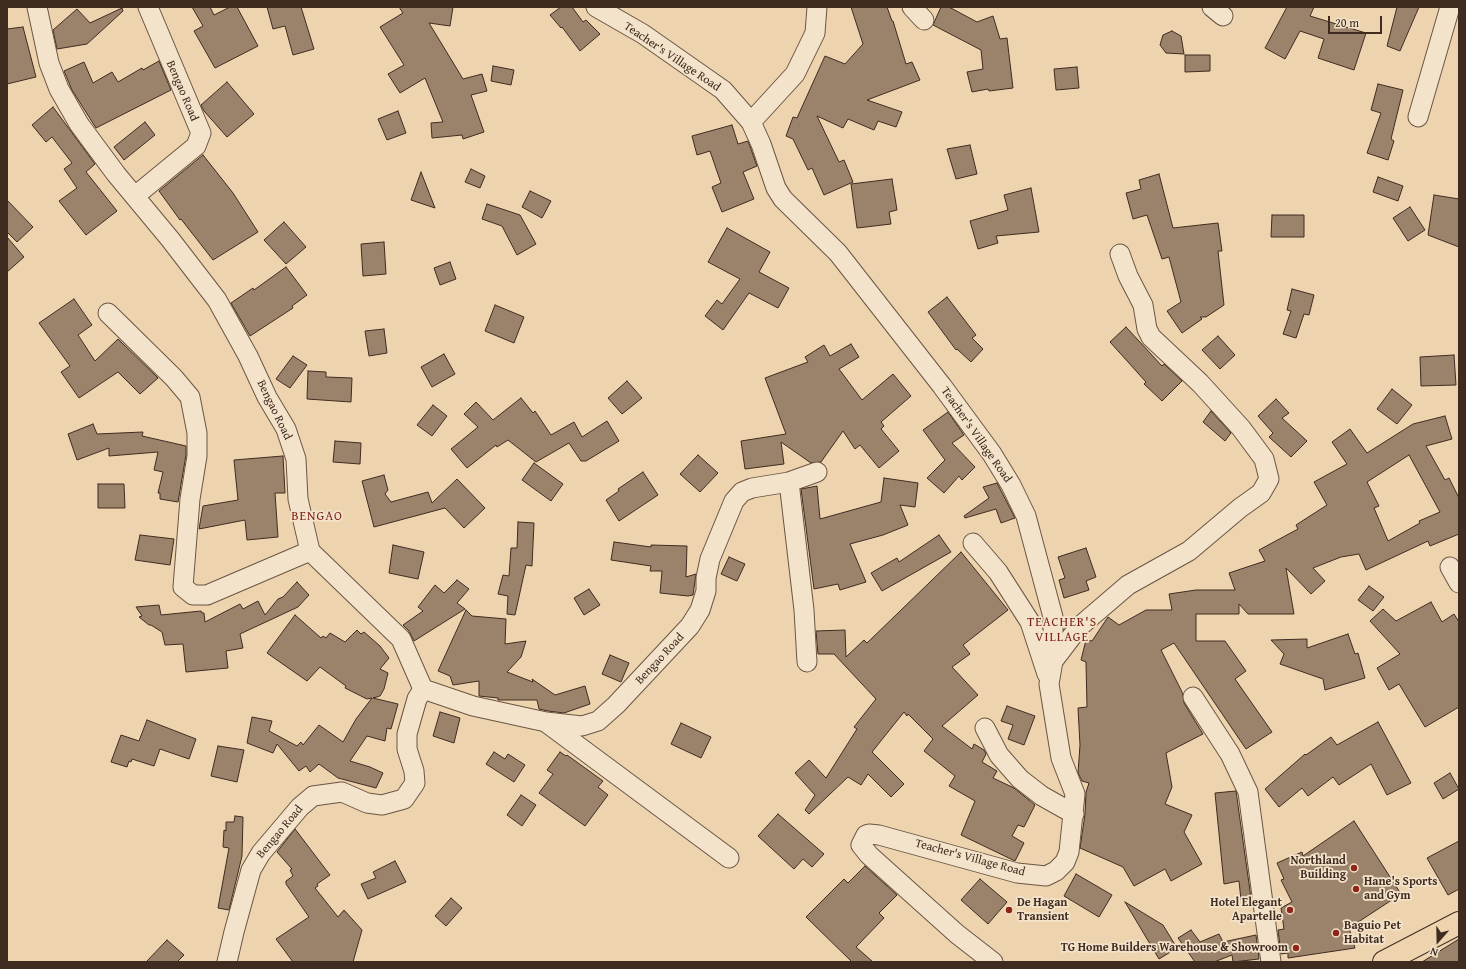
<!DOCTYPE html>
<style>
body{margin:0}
#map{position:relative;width:1466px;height:969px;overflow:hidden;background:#edd4ae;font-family:"Gentium Book Plus",serif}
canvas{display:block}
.frame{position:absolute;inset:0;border:8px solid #402b21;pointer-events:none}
.north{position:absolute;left:1418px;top:921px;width:40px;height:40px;-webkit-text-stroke:3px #f3e3ca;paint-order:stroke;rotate:200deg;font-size:11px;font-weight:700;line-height:16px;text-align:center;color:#402b21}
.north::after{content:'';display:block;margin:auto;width:14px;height:18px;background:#402b21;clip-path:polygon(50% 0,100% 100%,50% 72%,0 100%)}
.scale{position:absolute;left:1328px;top:16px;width:54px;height:18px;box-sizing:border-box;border:2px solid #402b21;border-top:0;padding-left:5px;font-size:12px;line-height:14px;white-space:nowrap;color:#402b21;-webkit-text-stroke:3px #f3e3ca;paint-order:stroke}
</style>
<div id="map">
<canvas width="1466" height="969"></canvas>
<div class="frame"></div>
<div class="north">N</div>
<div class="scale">20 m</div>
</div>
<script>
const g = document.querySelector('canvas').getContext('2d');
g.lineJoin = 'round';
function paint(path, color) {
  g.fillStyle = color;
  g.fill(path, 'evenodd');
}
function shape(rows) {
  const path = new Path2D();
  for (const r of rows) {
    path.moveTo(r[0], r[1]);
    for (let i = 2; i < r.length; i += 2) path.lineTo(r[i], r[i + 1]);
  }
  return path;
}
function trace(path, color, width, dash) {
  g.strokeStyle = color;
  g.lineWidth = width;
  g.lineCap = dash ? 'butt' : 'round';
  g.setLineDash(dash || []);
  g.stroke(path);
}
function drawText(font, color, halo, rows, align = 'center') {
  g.font = font + ' "Gentium Book Plus",serif';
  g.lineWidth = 3.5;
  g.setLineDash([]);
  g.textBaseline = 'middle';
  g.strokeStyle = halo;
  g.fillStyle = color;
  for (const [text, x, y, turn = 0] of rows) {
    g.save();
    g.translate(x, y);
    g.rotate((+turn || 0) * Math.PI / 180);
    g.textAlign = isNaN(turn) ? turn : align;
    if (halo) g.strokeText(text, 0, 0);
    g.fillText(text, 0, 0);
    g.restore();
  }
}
const building = shape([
 [192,7,210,7,214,15,230,7,237,7,258,46,215,68,194,31,203,26,192,7],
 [267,7,301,7,314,49,293,55,285,26,273,29,267,7],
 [399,7,453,7,450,26,429,23,463,79,482,74,487,91,471,95,484,132,463,139,462,135,432,138,431,123,443,122,425,78,400,93,388,74,404,65,380,27,403,13,399,7],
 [561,7,572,7,583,22,586,20,600,34,580,51,562,27,561,28,550,15,561,7],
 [851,7,887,7,892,21,893,21,906,64,912,62,920,80,867,100,902,112,896,127,878,121,874,130,848,119,843,128,817,116,839,162,844,160,853,182,824,195,812,168,808,170,793,139,786,136,793,117,797,118,825,56,845,64,863,44,851,7],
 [941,7,949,7,977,22,993,16,1000,39,1007,38,1013,88,989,91,988,89,972,92,967,72,983,69,981,50,933,25,941,7],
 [1287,7,1314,7,1310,16,1366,33,1354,70,1318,58,1324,39,1300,31,1285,59,1265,48,1287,7],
 [1397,7,1419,7,1400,51,1387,46,1397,7],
 [122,8,123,11,87,44,57,49,53,30,77,9,90,23,122,8],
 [23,27,36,77,7,84,7,29,23,27],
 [1172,31,1181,36,1184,54,1166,53,1160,45,1163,35,1172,31],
 [1185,55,1210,55,1210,71,1185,72,1185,55],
 [159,61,171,90,96,128,72,90,64,71,84,62,93,83,112,72,118,82,142,68,143,70,159,61],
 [493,66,514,70,511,85,491,81,493,66],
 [1077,67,1079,88,1056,90,1054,69,1077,67],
 [227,82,254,114,227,137,204,111,201,105,227,82],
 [1378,84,1403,90,1391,139,1394,141,1388,160,1367,153,1381,113,1371,110,1378,84],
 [53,107,95,164,86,172,117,211,86,235,59,201,77,188,64,169,72,163,52,137,46,142,32,125,53,107],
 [398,111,406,133,387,140,378,119,398,111],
 [145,122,155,135,124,160,114,147,145,122],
 [732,125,738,144,748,141,757,166,743,172,754,199,722,212,712,187,721,183,710,151,697,155,692,136,732,125],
 [970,145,977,174,956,179,947,149,970,145],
 [203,155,233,193,258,232,213,260,181,219,180,220,159,191,203,155],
 [471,169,485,176,480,188,465,182,471,169],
 [421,172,435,208,411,200,421,172],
 [1159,174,1173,228,1218,223,1222,251,1218,251,1224,305,1206,317,1200,317,1202,319,1182,333,1167,311,1181,302,1169,257,1162,259,1147,215,1133,219,1126,193,1141,189,1139,180,1159,174],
 [1378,177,1403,186,1398,201,1373,192,1378,177],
 [892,179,897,210,889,212,891,224,857,228,851,184,892,179],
 [1031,188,1039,232,996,236,998,243,978,249,970,221,1008,210,1004,195,1031,188],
 [530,191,551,201,542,218,522,207,530,191],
 [1434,195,1459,199,1459,247,1428,235,1434,195],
 [7,200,33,227,17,242,7,232,7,200],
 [487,204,520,215,536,244,517,255,502,226,482,219,487,204],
 [1410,207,1425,230,1408,241,1393,218,1410,207],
 [1272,215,1304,215,1304,237,1271,237,1272,215],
 [284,222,306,247,286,264,264,240,284,222],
 [727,228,770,252,759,272,789,288,778,308,749,293,723,330,705,316,717,300,722,304,740,279,708,262,727,228],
 [7,237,24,257,7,272,7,237],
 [384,242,386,274,363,276,361,244,384,242],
 [450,262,456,279,440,285,434,268,450,262],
 [286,267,307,295,292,306,293,308,250,336,231,303,253,288,254,290,286,267],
 [1292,289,1314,295,1309,315,1304,314,1296,338,1283,334,1291,311,1287,310,1292,289],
 [947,297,976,335,972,338,983,349,971,362,957,349,956,350,928,312,947,297],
 [74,299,92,325,78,335,95,361,118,339,158,378,140,394,118,372,79,398,61,372,70,366,39,323,74,299],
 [495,305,524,317,514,343,485,331,495,305],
 [1126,327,1162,366,1164,364,1182,381,1162,401,1144,384,1146,382,1110,342,1126,327],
 [384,329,387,353,369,356,365,331,384,329],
 [1218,336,1235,355,1220,369,1202,350,1218,336],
 [851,344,859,357,839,369,862,400,893,374,911,396,881,422,884,426,881,429,899,451,879,468,860,445,855,449,843,431,821,462,811,463,781,442,784,464,745,469,741,441,786,434,765,378,808,362,805,357,824,345,830,356,851,344],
 [444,354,455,374,432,387,421,367,444,354],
 [1454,355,1456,385,1421,386,1420,357,1454,355],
 [293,356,307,365,290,388,276,379,293,356],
 [308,371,326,372,326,377,352,378,351,402,307,399,308,371],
 [627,381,642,398,622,414,608,398,627,381],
 [1392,389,1412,405,1397,424,1377,409,1392,389],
 [521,398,533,413,535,411,551,435,574,422,582,437,607,421,619,441,586,461,581,461,569,443,536,462,508,440,497,447,496,445,467,468,451,449,478,427,464,414,476,402,493,420,521,398],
 [1276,399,1289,413,1282,418,1307,441,1291,457,1269,437,1273,433,1258,416,1276,399],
 [433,405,447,416,432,436,417,425,433,405],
 [1211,411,1231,433,1225,441,1203,422,1211,411],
 [948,412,964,435,952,443,975,467,962,480,959,476,944,493,927,478,945,460,923,430,948,412],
 [1445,416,1452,439,1426,446,1445,480,1449,478,1459,498,1459,534,1430,546,1428,541,1366,570,1359,554,1341,557,1313,568,1325,581,1311,594,1286,568,1294,614,1248,614,1239,604,1239,614,1196,614,1196,641,1225,641,1246,671,1235,679,1272,732,1246,749,1174,643,1161,650,1183,694,1184,703,1203,734,1166,753,1172,787,1165,804,1192,815,1184,832,1202,864,1171,881,1165,869,1134,886,1123,867,1080,848,1085,814,1086,792,1089,783,1082,781,1078,773,1080,745,1078,708,1087,707,1086,662,1081,660,1086,640,1092,641,1108,617,1119,625,1146,610,1172,610,1169,594,1196,590,1235,590,1229,573,1265,561,1259,550,1298,529,1296,525,1327,505,1314,482,1347,464,1332,442,1350,429,1367,453,1413,424,1445,416],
 [1409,455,1440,512,1419,521,1420,523,1388,541,1374,508,1379,506,1367,482,1409,455],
 [93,424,97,434,143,432,142,436,186,446,186,455,178,502,160,499,160,493,158,493,163,472,154,470,158,452,109,456,109,448,77,460,68,434,93,424],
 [335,441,361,443,360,464,333,462,335,441],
 [698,455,718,473,700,492,680,474,698,455],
 [283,456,285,493,275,493,278,537,247,540,245,520,199,529,203,506,238,500,234,460,283,456],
 [534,463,563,484,551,501,522,480,534,463],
 [643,472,658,495,619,521,606,500,619,491,618,489,643,472],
 [384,475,388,490,385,494,391,502,428,492,432,503,457,479,485,508,464,528,445,508,374,527,362,481,384,475],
 [884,478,918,483,915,507,900,505,908,525,883,535,850,544,866,582,840,590,838,584,814,589,801,489,817,486,820,519,881,502,884,478],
 [997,483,1015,518,1001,523,996,509,965,518,964,516,989,498,983,487,997,483],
 [98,484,124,484,125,508,98,508,98,484],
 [518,522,534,523,532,566,526,565,515,615,507,614,508,596,498,594,503,575,509,576,511,548,517,548,518,522],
 [140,535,174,539,170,565,135,560,140,535],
 [939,535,951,552,882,591,871,573,897,558,899,562,939,535],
 [614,542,651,547,651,545,687,546,686,577,696,574,693,595,688,596,660,593,662,571,650,571,651,566,611,560,614,542],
 [393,545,424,552,418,579,389,573,393,545],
 [1086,548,1096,577,1086,581,1089,590,1064,598,1059,580,1065,578,1058,557,1086,548],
 [961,552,1008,610,963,645,970,654,952,667,978,695,942,726,972,749,974,744,984,750,986,754,982,762,997,771,993,778,1014,788,1035,805,1024,827,1018,825,1012,836,1024,843,1015,861,961,835,975,801,949,786,955,776,924,751,933,739,908,714,907,716,904,712,872,752,904,784,891,797,868,774,861,785,848,777,809,814,805,810,815,795,795,773,809,760,826,778,857,729,854,727,876,699,834,654,818,654,816,631,845,630,846,657,864,640,867,643,961,552],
 [729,557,745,564,737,581,721,574,729,557],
 [457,580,469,589,457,603,465,609,414,641,409,631,403,625,423,611,418,607,435,585,444,593,457,580],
 [297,582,309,595,298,607,240,634,243,648,226,651,228,668,186,672,183,644,165,645,162,632,151,625,149,625,139,617,142,616,136,607,159,605,161,615,201,611,202,613,204,613,205,622,240,604,243,609,258,601,265,615,278,599,283,597,297,582],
 [1369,586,1384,597,1373,611,1358,600,1369,586],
 [589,589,600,605,584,615,574,598,589,589],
 [1431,602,1442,622,1454,614,1459,622,1459,707,1425,727,1399,684,1389,690,1377,668,1400,654,1370,621,1383,609,1396,621,1431,602],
 [466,610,472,616,506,619,505,644,526,641,521,657,507,672,533,682,532,679,555,695,585,686,590,704,564,713,548,711,539,709,537,700,498,700,498,698,479,696,479,681,453,685,450,676,438,671,466,610],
 [295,615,321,638,323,636,326,638,330,633,345,642,357,630,361,634,364,632,380,646,389,658,380,669,388,673,384,689,380,696,373,698,398,704,391,729,387,728,385,741,367,736,350,761,370,767,383,773,376,788,338,778,319,764,310,772,306,766,299,771,277,744,273,753,247,743,252,717,272,721,269,731,297,746,301,742,303,745,319,725,343,742,356,719,372,698,367,699,345,688,346,686,320,667,307,681,267,653,295,615],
 [1348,634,1355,654,1358,653,1365,678,1325,690,1323,679,1280,664,1284,654,1271,640,1307,639,1307,648,1348,634],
 [610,655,629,663,621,682,602,674,610,655],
 [1007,706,1035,716,1024,745,1008,739,1013,725,1001,721,1007,706],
 [440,712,460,718,454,743,433,736,440,712],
 [147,720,196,739,189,759,160,749,154,766,132,759,131,762,129,761,127,767,111,762,121,735,139,741,147,720],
 [1378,722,1411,783,1387,795,1371,764,1339,785,1333,777,1308,796,1302,788,1279,807,1265,789,1305,754,1306,755,1331,737,1337,745,1378,722],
 [681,723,711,737,701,758,671,744,681,723],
 [218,746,244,750,237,782,211,776,218,746],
 [494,752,505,759,508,754,525,765,514,782,486,764,494,752],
 [560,752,566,756,567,755,603,781,598,787,608,795,585,826,539,793,553,774,547,770,560,752],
 [1450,773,1459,789,1443,799,1434,783,1450,773],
 [1236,791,1251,898,1241,900,1239,881,1224,884,1215,793,1236,791],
 [521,795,536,805,522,826,507,815,521,795],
 [778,814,824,854,812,867,803,859,794,869,758,836,778,814],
 [235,816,243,817,242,856,229,910,218,908,229,848,223,847,224,830,226,831,226,822,234,822,235,816],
 [1354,821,1401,894,1349,928,1355,948,1288,958,1288,953,1281,954,1278,930,1284,929,1281,908,1292,902,1281,880,1284,879,1277,863,1302,852,1303,856,1354,821],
 [295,829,330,875,317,884,318,886,315,888,338,917,344,910,362,930,353,962,293,962,276,939,309,917,286,884,286,881,293,876,290,870,292,869,277,852,295,829],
 [1459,841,1459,889,1448,895,1427,858,1459,841],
 [395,861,406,882,368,899,361,884,376,878,373,872,395,861],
 [865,866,897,895,879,913,884,918,856,947,873,962,852,962,806,917,844,879,848,883,865,866],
 [1076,874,1112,895,1099,917,1064,896,1076,874],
 [980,879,1007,902,988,924,961,900,980,879],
 [451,898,462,908,446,926,435,916,451,898],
 [1125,902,1163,925,1177,948,1159,959,1125,902],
 [1191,930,1200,942,1219,934,1223,942,1256,935,1259,959,1233,962,1232,955,1214,962,1195,962,1178,938,1191,930],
 [1459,939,1459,962,1422,962,1459,939],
 [167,940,184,955,177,962,146,962,167,940]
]);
const street = shape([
 [37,7,49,63,59,89,79,124,116,174,170,239,217,300,248,356,267,397,286,429,296,459,298,499,310,551,401,639,423,689,417,699,407,734,407,749,414,771,415,783,404,799,382,805,367,803,342,792,313,796,300,807,261,853,251,870,234,932,227,962],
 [596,7,643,34,723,90,751,122,761,144,776,188,783,199,838,253,942,386,992,454,1011,485,1026,516,1053,617,1053,661,1049,684,1061,758,1075,794,1069,852,1065,862,1056,871,1046,876,1017,873,879,835,869,834,866,835,861,845,869,855,957,934,993,962],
 [912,7,924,20],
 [1212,7,1223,16],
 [1418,117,1450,7],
 [751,122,795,74,815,33,817,7],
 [135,196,196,146,201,133,148,7],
 [108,313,174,378,190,397,197,433,197,456,190,499,183,587,193,595,207,595,310,551],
 [789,482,804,610,807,662],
 [973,543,998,572,1030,622,1047,674],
 [1450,567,1459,583],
 [1053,661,1079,627,1128,585,1189,551,1240,508,1261,493,1269,479,1264,459,1241,428,1200,383,1151,337,1147,329,1143,305,1128,276,1120,254],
 [423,689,473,706,546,722,582,726,598,721,616,705,690,626,700,610,706,591,706,578,710,559,734,501,742,492,752,488,789,482,817,472],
 [1193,697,1230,754,1248,792,1271,962],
 [547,723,729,858],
 [985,728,999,755,1020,779,1042,796,1074,814]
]);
const primary = shape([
 [1384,962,1459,923]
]);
const markers = [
 [1354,868,4,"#8f2418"],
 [1356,889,4,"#8f2418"],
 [1009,910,4,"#8f2418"],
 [1290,910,4,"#8f2418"],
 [1336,933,4,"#8f2418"],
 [1296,948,4,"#8f2418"]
];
const streetNames = [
 ["Teacher's Village Road",672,57,34],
 ["Bengao Road",182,91,67],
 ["Bengao Road",274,410,64],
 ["Teacher's Village Road",976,435,55],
 ["Bengao Road",660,659,-47],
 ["Bengao Road",280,832,-50],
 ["Teacher's Village Road",970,858,15]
];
const poiNames = [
 ["Northland",1346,861],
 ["Building",1346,875],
 ["Hane's Sports",1364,882,"left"],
 ["and Gym",1364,896,"left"],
 ["De Hagan",1017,903,"left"],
 ["Transient",1017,917,"left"],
 ["Hotel Elegant",1282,903],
 ["Apartelle",1282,917],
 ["Baguio Pet",1344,926,"left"],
 ["Habitat",1344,940,"left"],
 ["TG Home Builders Warehouse & Showroom",1288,948]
];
const neighbourhoodNames = [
 ["BENGAO",317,517],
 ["TEACHER'S",1062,623],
 ["VILLAGE",1062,638]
];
paint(building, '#9a836a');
trace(building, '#402b21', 1);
trace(street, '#6b5544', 21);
trace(primary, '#402b21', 24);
trace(street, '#f3e3ca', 19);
trace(primary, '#edd4ae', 22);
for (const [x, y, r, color] of markers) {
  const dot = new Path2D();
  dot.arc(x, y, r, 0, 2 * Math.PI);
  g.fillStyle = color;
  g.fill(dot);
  trace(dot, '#f3e3ca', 1.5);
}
drawText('12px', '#402b21', '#f3e3ca', streetNames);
drawText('bold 12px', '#402b21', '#f3e3ca', poiNames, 'right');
g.letterSpacing = '1px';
drawText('13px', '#7a1f14', '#f3e3ca', neighbourhoodNames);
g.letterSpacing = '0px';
</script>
